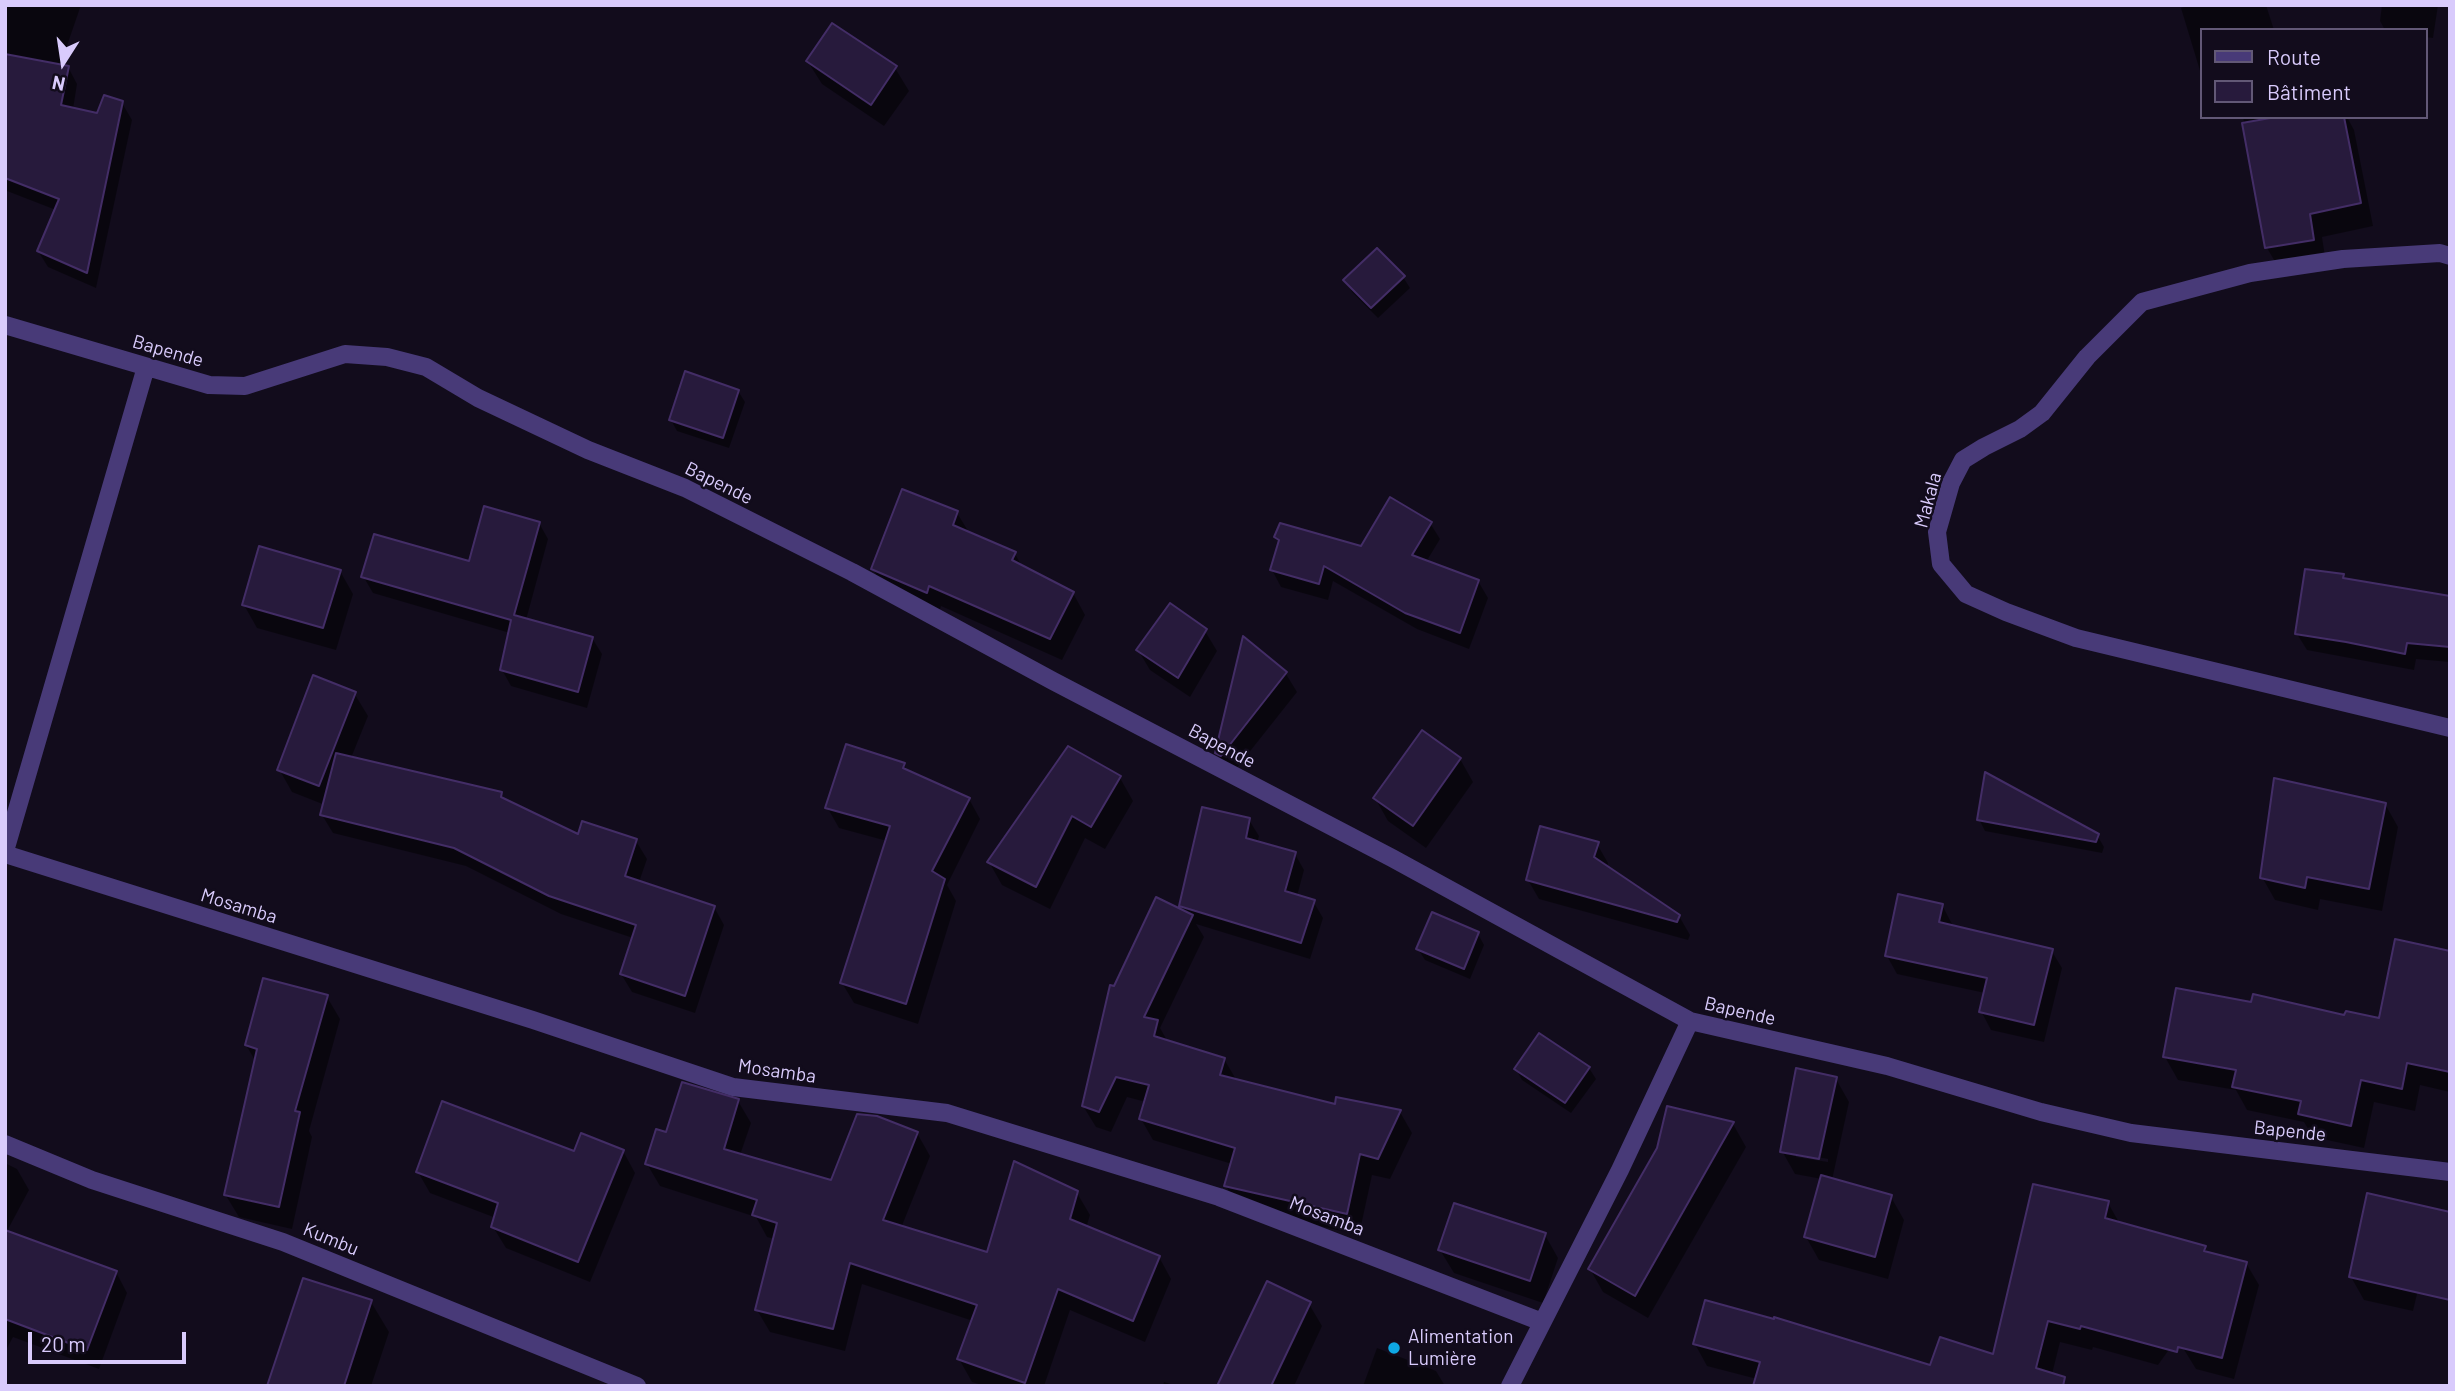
<!DOCTYPE html>
<meta charset="utf-8">
<style>
body{margin:0}
#map{position:relative;width:2455px;height:1391px;overflow:hidden;background:#120c1c;font-family:Barlow,sans-serif}
canvas{display:block}
.frame{position:absolute;inset:0;border:7px solid #d9cbfc;pointer-events:none}
.legend{position:absolute;left:2200px;top:28px;width:228px;height:91px;box-sizing:border-box;background:#120c1c;border:2px solid #625876;margin:0;padding:9px 12px;list-style:none;font-size:21px;color:#d9cbfc}
.legend li{display:flex;align-items:center;gap:14px;height:35px}
.legend b{width:35px;border:2px solid #625876}
.north{position:absolute;left:28px;top:28px;width:70px;height:70px;-webkit-text-stroke:5px #120c1c;paint-order:stroke;rotate:192deg;font-size:19px;font-weight:700;line-height:28px;text-align:center;color:#d9cbfc}
.north::after{content:'';display:block;margin:auto;width:24px;height:32px;background:#d9cbfc;clip-path:polygon(50% 0,100% 100%,50% 72%,0 100%)}
.scale{position:absolute;left:28px;top:1332px;width:158px;height:32px;box-sizing:border-box;border:4px solid #d9cbfc;border-top:0;padding-left:9px;font-size:21px;line-height:24px;white-space:nowrap;color:#d9cbfc;-webkit-text-stroke:5px #120c1c;paint-order:stroke}
</style>
<div id="map">
<canvas width="2455" height="1391"></canvas>
<div class="frame"></div>
<ul class="legend">
<li><b style="height:9px;background:#483a78"></b>Route</li>
<li><b style="height:19px;background:#271a3c"></b>Bâtiment</li>
</ul>
<div class="north">N</div>
<div class="scale">20 m</div>
</div>
<script>
const g = document.querySelector('canvas').getContext('2d');
g.lineJoin = 'round';
function paint(path, color) {
  g.fillStyle = color;
  g.fill(path, 'evenodd');
}
function shape(rows) {
  const path = new Path2D();
  for (const r of rows) {
    path.moveTo(r[0], r[1]);
    for (let i = 2; i < r.length; i += 2) path.lineTo(r[i], r[i + 1]);
  }
  return path;
}
function trace(path, color, width, dash) {
  g.strokeStyle = color;
  g.lineWidth = width;
  g.lineCap = dash ? 'butt' : 'round';
  g.setLineDash(dash || []);
  g.stroke(path);
}
function drawText(font, color, halo, rows, align = 'center') {
  g.font = font + ' Barlow,sans-serif';
  g.lineWidth = 5;
  g.setLineDash([]);
  g.textBaseline = 'middle';
  g.strokeStyle = halo;
  g.fillStyle = color;
  for (const [text, x, y, turn = 0] of rows) {
    g.save();
    g.translate(x, y);
    g.rotate((+turn || 0) * Math.PI / 180);
    g.textAlign = isNaN(turn) ? turn : align;
    if (halo) g.strokeText(text, 0, 0);
    g.fillText(text, 0, 0);
    g.restore();
  }
}
const shadow = shape([
 [5,5,81,5,60,66,68,67,77,84,73,109,98,115,122,103,132,120,96,288,48,267,38,251,56,210,7,191,5,188],
 [2189,5,2266,5,2274,30,2201,30,2201,74,2181,8],
 [2382,5,2438,5,2433,38,2425,37,2425,30,2385,30,2380,21],
 [808,62,895,68,909,91,884,126,822,84],
 [2243,117,2347,117,2354,130,2373,226,2322,237,2326,263,2280,270,2267,248],
 [1403,277,1410,288,1378,318,1352,292,1345,280],
 [738,391,745,402,729,448,677,431,671,420],
 [957,513,970,534,1015,554,1023,568,1073,593,1085,615,1062,660,941,606,939,613,885,590,873,569],
 [539,523,548,539,526,620,592,638,602,654,587,708,511,686,502,670,510,633,373,593,363,576,470,563],
 [1430,523,1440,539,1426,562,1478,581,1488,598,1469,649,1417,629,1333,581,1328,600,1281,587,1272,570,1280,543,1276,537,1362,548],
 [340,571,353,594,336,650,257,628,244,605],
 [2343,576,2345,580,2450,598,2450,662,2416,659,2414,670,2307,650,2297,634],
 [1205,631,1217,651,1190,697,1150,670,1138,650],
 [1244,639,1286,674,1297,692,1232,774,1228,772,1217,753],
 [354,693,368,716,351,758,501,793,505,801,579,836,636,841,647,859,639,882,714,907,724,925,695,1013,632,992,621,974,633,938,561,914,466,866,333,833,322,815,325,805,292,792,279,769],
 [1460,759,1473,782,1426,848,1388,821,1375,798],
 [904,764,908,772,969,799,980,819,947,885,956,901,918,1024,854,1003,842,983,887,841,839,828,827,807],
 [1120,778,1133,801,1105,849,1085,838,1050,909,1002,885,989,862],
 [2385,804,2398,827,2382,911,2320,899,2318,910,2275,900,2262,877],
 [1979,819,2097,835,2104,847,2102,853,1985,831],
 [1249,820,1259,836,1257,843,1295,854,1304,870,1297,896,1313,901,1323,918,1310,959,1196,924,1204,937,1160,1028,1168,1042,1224,1059,1237,1081,1336,1106,1400,1112,1412,1133,1390,1179,1372,1175,1359,1235,1238,1207,1226,1186,1232,1164,1153,1140,1141,1119,1146,1102,1127,1097,1111,1132,1096,1127,1083,1106,1115,988,1185,913,1181,905],
 [1597,844,1608,863,1607,868,1679,916,1690,935,1688,940,1539,899,1528,880],
 [1942,905,1952,924,1951,927,2051,950,2062,968,2044,1042,1991,1030,1981,1011,1985,993,1897,974,1887,956],
 [1478,934,1484,945,1470,979,1425,960,1418,949],
 [327,997,340,1019,309,1131,312,1137,292,1229,239,1217,225,1194,256,1062,246,1045],
 [2450,1012,2450,1092,2420,1085,2415,1111,2374,1102,2364,1148,2313,1137,2304,1122,2247,1110,2236,1090,2178,1080,2165,1057,2345,1017,2380,1020],
 [1589,1068,1596,1079,1571,1113,1522,1080,1516,1069],
 [1836,1079,1849,1102,1832,1180,1891,1197,1904,1220,1888,1279,1819,1260,1806,1237,1822,1179,1795,1174,1782,1151],
 [1796,1153,1828,1159,1828,1162,1796,1157],
 [738,1101,751,1123,740,1155,832,1182,917,1133,930,1156,901,1228,988,1254,1077,1193,1090,1215,1086,1228,1159,1257,1171,1279,1145,1342,1070,1310,1044,1386,985,1386,972,1382,959,1359,973,1321,862,1284,845,1351,770,1332,757,1310,775,1239,767,1237,756,1217,660,1186,647,1164,667,1134],
 [1669,1108,1733,1124,1746,1147,1648,1318,1603,1292,1590,1269,1659,1148],
 [623,1151,635,1173,590,1282,506,1248,493,1227,496,1218,430,1193,418,1172,575,1153],
 [5,1163,17,1169,29,1190,6,1233,116,1272,127,1293,99,1369,13,1337,5,1352],
 [2108,1203,2120,1224,2204,1247,2208,1253,2246,1263,2259,1285,2234,1379,2196,1369,2183,1348,2188,1323,2158,1365,2093,1347,2092,1350,2060,1342,2049,1386,1757,1379,1707,1366,1695,1344,1931,1368,1995,1356],
 [2432,1230,2413,1311,2364,1300,2351,1277],
 [1545,1235,1558,1258,1543,1303,1454,1273,1440,1250],
 [371,1302,389,1332,371,1386,269,1386],
 [1309,1304,1322,1326,1294,1386,1219,1386],
 [1377,1348,1436,1371,1445,1386,1363,1386],
 [1164,1382,1177,1386,1163,1386]
]);
const building = shape([
 [832,23,897,66,871,105,806,61,832,23],
 [5,54,69,66,61,105,97,113,104,95,123,101,87,273,37,251,59,199,5,178,5,54],
 [2276,117,2344,117,2361,203,2310,214,2314,240,2265,248,2242,123,2276,117],
 [1377,248,1405,276,1371,308,1343,280,1377,248],
 [685,371,739,390,723,438,669,420,685,371],
 [902,489,958,511,953,525,1016,552,1012,560,1074,592,1050,639,929,586,927,593,871,569,902,489],
 [1390,497,1432,522,1412,555,1479,580,1460,633,1405,613,1324,566,1319,584,1270,570,1279,540,1274,537,1280,523,1361,546,1390,497],
 [484,506,540,522,514,615,593,637,578,692,500,670,511,620,361,577,374,534,469,561,484,506],
 [259,546,341,570,323,628,242,605,259,546],
 [2305,569,2344,574,2343,578,2450,596,2450,647,2407,643,2405,654,2346,642,2295,634,2305,569],
 [1170,603,1207,629,1178,678,1136,650,1170,603],
 [1243,636,1287,672,1221,756,1215,753,1243,636],
 [313,675,356,692,319,786,277,770,313,675],
 [1422,730,1461,758,1413,826,1373,798,1422,730],
 [846,744,905,763,903,768,970,798,932,871,945,879,906,1004,840,983,890,826,825,808,846,744],
 [1068,746,1121,776,1091,827,1072,816,1036,887,987,862,1068,746],
 [336,753,502,792,501,797,578,834,582,821,637,839,625,876,715,906,685,996,620,974,636,925,549,896,454,848,320,815,336,753],
 [1985,772,2099,834,2096,842,1977,820,1985,772],
 [2274,778,2386,803,2369,889,2307,877,2305,888,2260,878,2274,778],
 [1202,807,1250,818,1246,838,1296,852,1285,891,1315,900,1301,943,1179,906,1202,807],
 [1540,826,1599,842,1594,857,1680,915,1677,922,1526,880,1540,826],
 [1898,894,1943,904,1939,922,2053,949,2034,1025,1979,1012,1987,978,1885,956,1898,894],
 [1156,897,1193,915,1144,1017,1158,1020,1154,1036,1225,1058,1220,1075,1335,1104,1336,1097,1401,1110,1378,1159,1360,1154,1347,1214,1224,1186,1235,1148,1139,1119,1149,1085,1116,1077,1099,1112,1082,1106,1110,985,1114,986,1156,897],
 [1432,912,1479,932,1464,969,1416,949,1432,912],
 [2395,939,2450,951,2450,1072,2407,1063,2402,1089,2361,1080,2351,1126,2298,1114,2301,1101,2232,1087,2236,1070,2163,1057,2176,988,2251,1002,2253,994,2344,1015,2346,1011,2379,1018,2395,939],
 [263,978,328,995,295,1111,300,1112,279,1207,224,1195,257,1049,245,1045,263,978],
 [1539,1033,1590,1067,1565,1103,1514,1069,1539,1033],
 [1796,1068,1837,1077,1819,1159,1780,1152,1796,1068],
 [682,1082,739,1099,724,1149,831,1180,857,1114,877,1116,918,1132,883,1220,987,1252,1014,1161,1078,1191,1070,1219,1160,1256,1133,1321,1058,1289,1025,1383,957,1359,977,1305,850,1263,833,1329,755,1310,777,1223,752,1215,757,1200,645,1164,656,1129,666,1132,682,1082],
 [442,1101,574,1151,581,1133,624,1150,578,1262,491,1227,498,1203,416,1172,442,1101],
 [1667,1106,1734,1122,1635,1296,1588,1269,1657,1148,1667,1106],
 [1821,1175,1892,1195,1875,1257,1804,1237,1821,1175],
 [2033,1184,2109,1201,2105,1218,2206,1246,2204,1251,2247,1262,2222,1358,2178,1347,2177,1352,2081,1326,2080,1329,2048,1321,2036,1368,2065,1377,2063,1386,1753,1386,1760,1362,1693,1344,1705,1300,1774,1319,1774,1317,1930,1365,1940,1337,1993,1354,2033,1184],
 [2367,1193,2450,1212,2450,1300,2349,1277,2367,1193],
 [1454,1203,1546,1233,1530,1281,1438,1250,1454,1203],
 [5,1230,117,1271,87,1350,5,1319,5,1230],
 [303,1278,372,1300,344,1386,267,1386,303,1278],
 [1267,1281,1311,1302,1271,1386,1217,1386,1267,1281]
]);
const minor = shape([
 [2450,256,2440,253,2343,259,2250,273,2142,302,2087,357,2042,413,2020,429,1984,447,1963,460,1951,483,1937,532,1941,564,1966,594,2006,612,2076,638,2450,728],
 [5,325,209,385,245,386,345,354,387,357,426,367,478,398,588,450,685,488,852,572,1053,681,1392,858,1690,1021,1887,1066,2041,1112,2131,1133,2450,1172],
 [5,851,146,367],
 [5,854,533,1020,733,1087,947,1113,1219,1197,1542,1322],
 [5,1144,92,1180,283,1242,637,1386],
 [1510,1386,1620,1170,1690,1021]
]);
const markers = [
 [1394,1348,7,"#0ea8e4"]
];
const streetNames = [
 ["Bapende",168,351,16],
 ["Bapende",719,483,26],
 ["Makala",1928,500,-75],
 ["Bapende",1222,746,28],
 ["Mosamba",239,906,17],
 ["Bapende",1740,1011,13],
 ["Mosamba",777,1071,8],
 ["Bapende",2290,1131,6],
 ["Mosamba",1327,1216,21],
 ["Kumbu",331,1239,22]
];
const poiNames = [
 ["Alimentation",1408,1337],
 ["Lumière",1408,1359]
];
paint(shadow, '#0007');
paint(building, '#271a3c');
trace(building, '#432d66', 2);
trace(minor, '#483a78', 18);
for (const [x, y, r, color] of markers) {
  const dot = new Path2D();
  dot.arc(x, y, r, 0, 2 * Math.PI);
  g.fillStyle = color;
  g.fill(dot);
  trace(dot, '#120c1c', 2.5);
}
drawText('19px', '#d9cbfc', '#120c1c', streetNames);
drawText('19px', '#d9cbfc', '#120c1c', poiNames, 'left');
</script>
